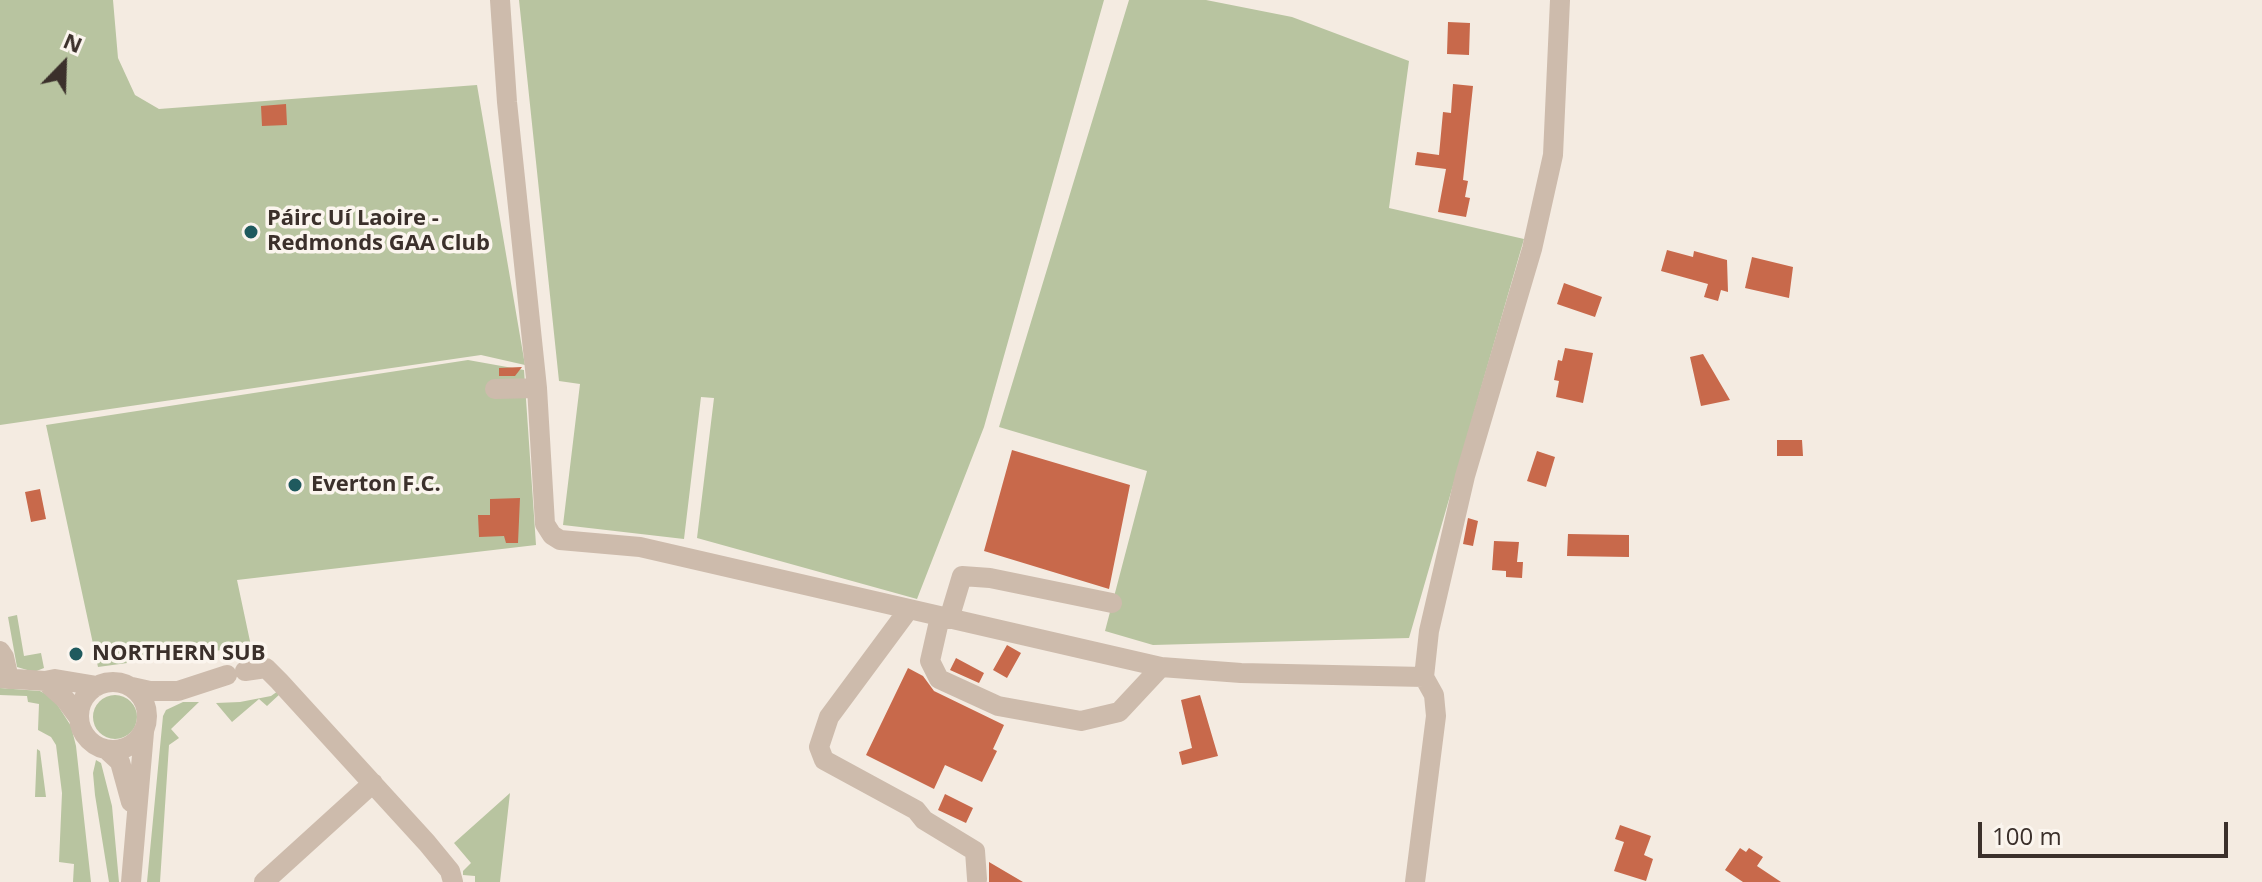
<!DOCTYPE html>
<meta charset="utf-8">
<style>
body{margin:0}
#map{position:relative;width:2262px;height:882px;overflow:hidden;background:#f4ebe1;font-family:"Open Sans",sans-serif}
canvas{display:block}
.north{position:absolute;left:24px;top:24px;width:80px;height:80px;-webkit-text-stroke:6px #fbf5ee;paint-order:stroke;rotate:23deg;font-size:22px;font-weight:700;line-height:32px;text-align:center;color:#3b302b}
.north::after{content:'';display:block;margin:auto;width:28px;height:36px;background:#3b302b;clip-path:polygon(50% 0,100% 100%,50% 72%,0 100%)}
.scale{position:absolute;left:1978px;top:822px;width:250px;height:36px;box-sizing:border-box;border:4px solid #3b302b;border-top:0;padding-left:10px;font-size:24px;line-height:28px;white-space:nowrap;color:#3b302b;-webkit-text-stroke:6px #fbf5ee;paint-order:stroke}
</style>
<div id="map">
<canvas width="2262" height="882"></canvas>
<div class="north">N</div>
<div class="scale">100 m</div>
</div>
<script>
const g = document.querySelector('canvas').getContext('2d');
g.lineJoin = 'round';
function paint(path, color) {
  g.fillStyle = color;
  g.fill(path, 'evenodd');
}
function shape(rows) {
  const path = new Path2D();
  for (const r of rows) {
    if (r.length === 3) {
      path.moveTo(r[0] + r[2], r[1]);
      path.arc(r[0], r[1], r[2], 0, 2 * Math.PI);
      continue;
    }
    path.moveTo(r[0], r[1]);
    for (let i = 2; i < r.length; i += 2) path.lineTo(r[i], r[i + 1]);
  }
  return path;
}
function trace(path, color, width, dash) {
  g.strokeStyle = color;
  g.lineWidth = width;
  g.lineCap = dash ? 'butt' : 'round';
  g.setLineDash(dash || []);
  g.stroke(path);
}
function drawText(font, color, halo, rows, align = 'center') {
  g.font = font + ' "Open Sans",sans-serif';
  g.lineWidth = 7;
  g.setLineDash([]);
  g.textBaseline = 'middle';
  g.strokeStyle = halo;
  g.fillStyle = color;
  for (const [text, x, y, turn = 0] of rows) {
    g.save();
    g.translate(x, y);
    g.rotate((+turn || 0) * Math.PI / 180);
    g.textAlign = isNaN(turn) ? turn : align;
    if (halo) g.strokeText(text, 0, 0);
    g.fillText(text, 0, 0);
    g.restore();
  }
}
const green = shape([
 [0,0,113,0,118,58,135,95,159,109,477,85,525,365,481,355,0,425],
 [519,0,1104,0,984,427,917,599,697,538,714,398,701,397,684,539,563,525,580,384,559,381],
 [1129,0,1206,0,1292,17,1409,61,1389,208,1524,239,1409,638,1153,645,1105,631,1147,471,999,427],
 [468,360,524,370,536,545,237,580,251,646,98,667,46,425],
 [17,615,24,656,41,653,44,668,34,672,17,667,8,617],
 [0,688,40,691,53,698,71,726,76,746,91,882,73,882,74,864,59,862,62,793,56,745,51,737,38,730,39,704,28,702,27,696,0,695],
 [278,691,281,693,267,706,259,699,232,722,216,703,240,702,271,696],
 [115,717,22],
 [183,702,199,702,171,729,179,738,169,745,160,882,147,882,163,716,166,710],
 [37,749,40,751,46,797,35,797],
 [96,760,101,763,112,806,119,882,109,882,95,795,93,773],
 [510,793,500,882,475,882,475,876,463,875,463,871,471,863,454,843]
]);
const building = shape([
 [1448,22,1470,23,1469,55,1447,54],
 [1453,84,1473,86,1463,180,1468,181,1465,197,1470,198,1466,217,1438,212,1446,169,1415,165,1417,152,1439,155,1443,112,1451,113],
 [286,104,287,125,262,126,261,106],
 [1667,250,1693,257,1694,251,1727,260,1728,292,1721,290,1718,301,1704,297,1708,284,1661,271],
 [1752,257,1793,267,1789,298,1745,288],
 [1564,283,1602,297,1595,317,1557,304],
 [1565,348,1593,353,1583,403,1556,397,1559,381,1554,380,1558,360,1562,361],
 [1703,354,1730,400,1701,406,1690,357],
 [522,367,515,376,499,376,499,368],
 [1777,440,1802,440,1803,456,1777,456],
 [1012,450,1130,485,1109,589,984,551],
 [1537,451,1555,457,1546,487,1527,481],
 [40,489,46,519,31,522,25,492],
 [520,498,518,543,506,543,504,536,479,537,478,515,490,515,490,499],
 [1468,518,1478,521,1473,546,1463,544],
 [1568,534,1629,535,1629,557,1567,556],
 [1494,541,1519,542,1517,562,1523,562,1522,578,1506,577,1506,571,1492,570],
 [1007,645,1021,653,1007,678,993,670],
 [956,658,984,673,979,683,950,670],
 [908,668,923,676,934,691,1004,725,993,749,997,751,982,782,945,765,934,789,866,755],
 [1200,695,1218,756,1182,765,1179,752,1192,748,1181,700],
 [945,794,973,808,966,823,938,810],
 [1620,825,1651,836,1644,855,1653,859,1646,881,1614,871,1624,842,1615,839],
 [1740,848,1746,852,1749,848,1763,857,1757,866,1781,882,1743,882,1725,870],
 [989,862,1023,882,989,882]
]);
const minor = shape([
 [500,0,507,102,537,388,545,524,552,535,560,540,640,547,1161,667,1241,673,1424,677],
 [495,389,537,388],
 [909,609,829,717,819,747,824,760,916,810,924,820,975,851,977,879],
 [940,617,930,661,939,679,998,706,1081,721,1119,712,1161,667],
 [949,619,962,576,990,578,1112,603],
 [0,651,4,657,9,679],
 [245,671,266,668,279,681,427,843,450,871,453,882],
 [1424,677,1429,631,1465,476,1532,249,1553,155,1560,0],
 [0,678,45,681,55,679,97,686],
 [45,681,65,699,79,718],
 [113,716,34],
 [132,687,150,691,178,691,227,675],
 [107,750,120,762,131,802],
 [131,882,144,732],
 [264,882,373,783],
 [1415,882,1436,716,1434,695,1424,677]
]);
const markers = [
 [251,232,8,"#1f5a5e"],
 [295,485,8,"#1f5a5e"],
 [76,654,8,"#1f5a5e"]
];
const poiNames = [
 ["Páirc Uí Laoire -",267,219],
 ["Redmonds GAA Club",267,244],
 ["Everton F.C.",311,485],
 ["NORTHERN SUB",92,654]
];
paint(green, '#b8c4a0');
paint(building, '#c8694b');
trace(minor, '#cdbbac', 20);
for (const [x, y, r, color] of markers) {
  const dot = new Path2D();
  dot.arc(x, y, r, 0, 2 * Math.PI);
  g.fillStyle = color;
  g.fill(dot);
  trace(dot, '#fbf5ee', 3);
}
drawText('bold 22px', '#3b302b', '#fbf5ee', poiNames, 'left');
</script>
